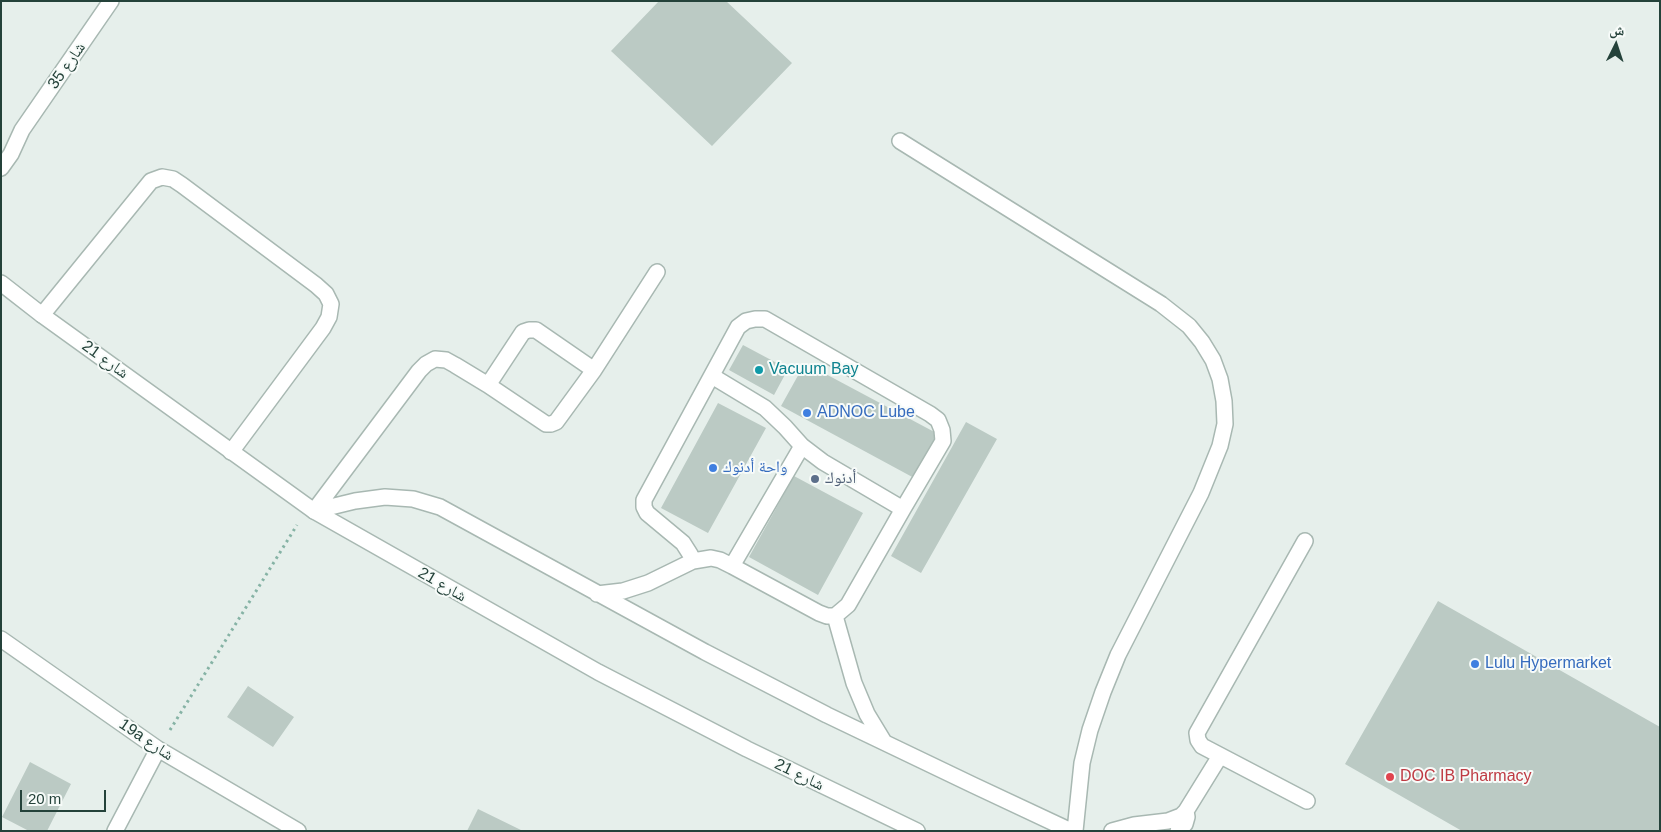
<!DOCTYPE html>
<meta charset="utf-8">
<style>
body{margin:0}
#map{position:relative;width:1661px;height:832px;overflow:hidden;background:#e6efeb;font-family:Arial,"Noto Naskh Arabic",sans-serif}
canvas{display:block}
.frame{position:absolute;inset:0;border:2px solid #24423a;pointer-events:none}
.north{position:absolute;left:1591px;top:20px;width:50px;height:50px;-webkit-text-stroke:4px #f7fbf9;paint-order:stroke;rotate:4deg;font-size:14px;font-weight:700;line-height:20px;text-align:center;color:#24423a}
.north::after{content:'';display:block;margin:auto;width:18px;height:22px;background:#24423a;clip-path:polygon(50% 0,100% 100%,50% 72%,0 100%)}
.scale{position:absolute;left:20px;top:790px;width:86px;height:22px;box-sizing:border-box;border:2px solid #24423a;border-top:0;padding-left:6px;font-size:15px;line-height:18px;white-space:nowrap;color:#24423a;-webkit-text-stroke:4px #f7fbf9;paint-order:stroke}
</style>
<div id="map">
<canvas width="1661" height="832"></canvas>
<div class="frame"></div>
<div class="north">ش</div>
<div class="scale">20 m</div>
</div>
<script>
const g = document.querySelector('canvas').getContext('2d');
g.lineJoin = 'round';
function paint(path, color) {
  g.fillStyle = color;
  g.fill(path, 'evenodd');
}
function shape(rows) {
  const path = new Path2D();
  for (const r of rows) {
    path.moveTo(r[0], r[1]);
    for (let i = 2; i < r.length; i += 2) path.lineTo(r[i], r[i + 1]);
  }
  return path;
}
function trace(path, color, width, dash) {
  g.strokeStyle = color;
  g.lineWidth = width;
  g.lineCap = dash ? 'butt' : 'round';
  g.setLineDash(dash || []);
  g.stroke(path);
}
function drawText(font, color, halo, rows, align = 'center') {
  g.font = font + ' Arial,"Noto Naskh Arabic",sans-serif';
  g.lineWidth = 4;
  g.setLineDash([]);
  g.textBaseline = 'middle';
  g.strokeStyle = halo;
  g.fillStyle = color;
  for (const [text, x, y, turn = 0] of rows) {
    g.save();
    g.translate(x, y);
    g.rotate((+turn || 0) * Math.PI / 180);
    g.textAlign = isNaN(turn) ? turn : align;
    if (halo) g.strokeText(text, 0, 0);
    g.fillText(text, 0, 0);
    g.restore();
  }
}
const building = shape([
 [659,1,726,1,792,63,712,146,611,51],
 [743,345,788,369,774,395,729,370],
 [805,363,940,435,916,479,781,406],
 [718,403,766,428,708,533,661,508],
 [966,422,997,439,921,573,891,556],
 [794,476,863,513,818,595,749,557],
 [1438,601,1660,727,1660,831,1462,831,1345,764],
 [248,686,294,717,273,747,227,717],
 [30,762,71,784,47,831,29,831,2,817],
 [478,809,523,831,467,831]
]);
const path = shape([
 [170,730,297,525]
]);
const service = shape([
 [900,141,1161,304,1189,326,1202,342,1213,360,1220,379,1224,401,1225,424,1220,446,1201,493,1118,655,1103,692,1090,730,1082,763,1075,831],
 [42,315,151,181,162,177,173,179,182,185,316,285,326,294,331,304,329,317,323,328,231,452],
 [712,376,765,408,785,427,802,446,823,462,903,509],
 [488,385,523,332,529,330,536,330,594,370],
 [314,511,355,501,385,497,413,499,440,507,705,652,827,715,973,785,1071,831],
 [314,511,419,371,426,364,435,359,446,360,455,365,488,385,546,424,551,424,556,422,594,370,657,272],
 [1305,541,1197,733,1198,740,1202,746,1307,801],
 [732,566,802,446],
 [597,594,623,591,648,583,693,561,711,558,720,560,732,566,819,613,827,616,835,616,848,605,903,509,943,441,942,430,938,420,930,414,765,319,755,319,746,321,738,327,644,500,644,507,647,513,683,543,690,554,693,561],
 [835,616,854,683,867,714,884,742],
 [1112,831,1134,825,1168,821,1181,816,1186,811,1220,756],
 [1178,831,1185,824,1187,817,1186,811]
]);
const minor = shape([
 [1,168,11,154,22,130,111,1],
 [1,639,158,749,298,831],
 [115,831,158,749]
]);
const tertiary = shape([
 [1,283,42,315,314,511,598,672,747,749,917,831]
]);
const markers = [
 [759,370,5,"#0f9aa8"],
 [807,413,5,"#3f7fe0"],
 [713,468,5,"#3f7fe0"],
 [815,479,5,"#5c6f8a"],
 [1475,664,5,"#3f7fe0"],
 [1390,777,5,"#e0444e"]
];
const streetNames = [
 ["شارع 35",67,66,-55],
 ["شارع 21",105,360,36],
 ["شارع 21",442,585,30],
 ["19a شارع",146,740,34],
 ["شارع 21",799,775,26]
];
const cultureNames = [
 ["Vacuum Bay",769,370]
];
const shopNames = [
 ["ADNOC Lube",817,413],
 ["واحة أدنوك",723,468],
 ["Lulu Hypermarket",1485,664]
];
const serviceNames = [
 ["أدنوك",825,479]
];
const healthNames = [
 ["DOC IB Pharmacy",1400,777]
];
paint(building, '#bbcac4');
trace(service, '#a8b8b2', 18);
trace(minor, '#a8b8b2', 18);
trace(tertiary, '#a8b8b2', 18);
trace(path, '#86b3a5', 3, [2.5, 4]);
trace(service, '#fff', 15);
trace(minor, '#fff', 15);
trace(tertiary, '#fff', 15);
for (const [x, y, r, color] of markers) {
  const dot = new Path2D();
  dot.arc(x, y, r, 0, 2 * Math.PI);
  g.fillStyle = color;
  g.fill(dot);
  trace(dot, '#f7fbf9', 2);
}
drawText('16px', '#24423a', '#f7fbf9', streetNames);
drawText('16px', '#0d838f', '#f7fbf9', cultureNames, 'left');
drawText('16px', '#366cbe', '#f7fbf9', shopNames, 'left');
drawText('16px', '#4e5e75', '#f7fbf9', serviceNames, 'left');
drawText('16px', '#be3a42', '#f7fbf9', healthNames, 'left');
</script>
